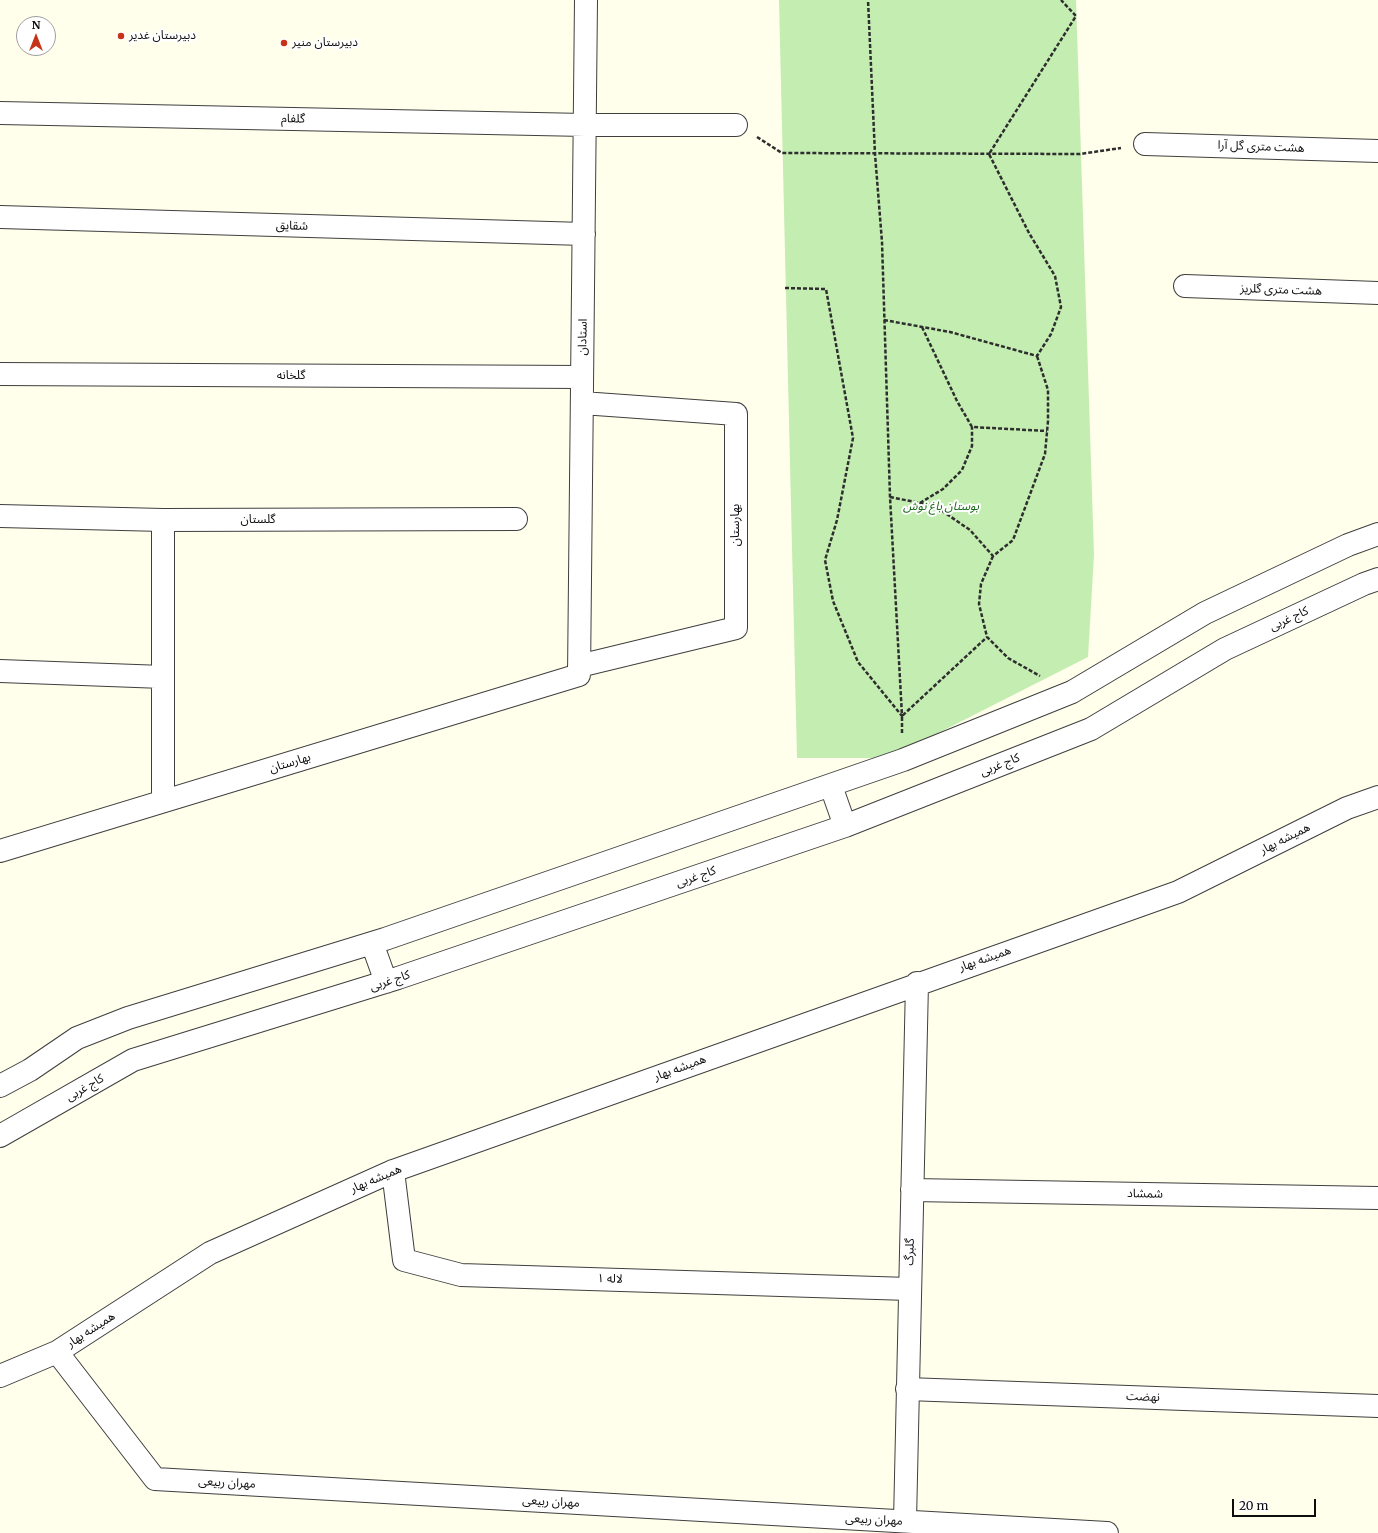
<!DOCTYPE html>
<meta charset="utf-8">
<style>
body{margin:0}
#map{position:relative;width:1378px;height:1533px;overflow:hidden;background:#ffffeb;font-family:Merriweather,serif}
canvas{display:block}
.north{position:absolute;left:16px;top:16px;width:40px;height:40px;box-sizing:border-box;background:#fff;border:1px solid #9e9e9e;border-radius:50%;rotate:0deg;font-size:11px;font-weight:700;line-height:16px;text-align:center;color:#0c0c0c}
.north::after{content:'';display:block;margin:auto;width:14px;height:18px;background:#c73319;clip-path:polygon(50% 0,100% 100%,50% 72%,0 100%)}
.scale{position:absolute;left:1232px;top:1499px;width:84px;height:18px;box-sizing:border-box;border:2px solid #0c0c0c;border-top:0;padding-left:5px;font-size:12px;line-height:14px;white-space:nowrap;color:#0c0c0c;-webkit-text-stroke:3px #fff;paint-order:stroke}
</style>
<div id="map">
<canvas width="1378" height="1533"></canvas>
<div class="north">N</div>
<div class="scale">20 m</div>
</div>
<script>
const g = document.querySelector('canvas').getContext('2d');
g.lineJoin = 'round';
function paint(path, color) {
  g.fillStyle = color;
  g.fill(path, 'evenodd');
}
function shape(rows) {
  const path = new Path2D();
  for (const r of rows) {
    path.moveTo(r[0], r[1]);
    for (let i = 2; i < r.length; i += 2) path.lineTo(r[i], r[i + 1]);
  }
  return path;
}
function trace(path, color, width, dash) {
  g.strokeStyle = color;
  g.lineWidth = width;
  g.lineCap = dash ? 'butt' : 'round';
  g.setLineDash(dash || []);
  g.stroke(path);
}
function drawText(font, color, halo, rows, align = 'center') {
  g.font = font + ' Merriweather,"Noto Sans Arabic",serif';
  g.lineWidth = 4;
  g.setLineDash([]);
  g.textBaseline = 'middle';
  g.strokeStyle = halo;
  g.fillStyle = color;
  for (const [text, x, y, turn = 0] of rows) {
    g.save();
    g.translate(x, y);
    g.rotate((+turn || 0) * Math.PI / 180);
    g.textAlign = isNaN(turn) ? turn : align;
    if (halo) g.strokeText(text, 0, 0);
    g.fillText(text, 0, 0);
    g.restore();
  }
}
const green = shape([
 [779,0,1076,0,1094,555,1088,657,889,758,797,758]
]);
const path = shape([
 [757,137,782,153,1080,154,1121,148],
 [785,288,826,289,853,438,837,520,825,560,833,601,858,662,902,716,890,497,882,242,875,154,868,0],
 [884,320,950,332,1037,356,1051,334,1061,307,1055,276,1029,233,989,154,1076,16,1061,0],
 [922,327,957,401,972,427,1047,431],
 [890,497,935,506,970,530,993,556,1013,540,1045,454,1048,421,1048,390,1037,356],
 [920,503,943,489,962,470,972,446,972,427],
 [993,556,981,584,979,604,987,637,1008,658,1040,676],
 [902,733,902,716,987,637]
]);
const minor = shape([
 [0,113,585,125,736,125],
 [1145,144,1378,151],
 [0,217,584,234],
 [1185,286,1378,293],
 [0,374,582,377],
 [0,516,163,520,516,519],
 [579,666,736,628,736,414,582,403],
 [0,671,163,677],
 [831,786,845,826],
 [163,801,163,520],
 [0,851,579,675,586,0],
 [372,943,386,982],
 [0,1086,30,1070,77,1038,128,1018,385,939,903,760,1072,692,1205,613,1348,545,1378,534],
 [0,1136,133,1060,398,978,845,826,1091,729,1225,649,1364,584,1378,579],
 [393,1171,404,1260,461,1275,909,1289],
 [912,1190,1378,1198],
 [57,1352,155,1479,1107,1533],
 [0,1376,57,1352,210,1253,393,1171,1178,892,1347,808,1378,797],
 [907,1389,1378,1406],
 [905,1521,917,983]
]);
const markers = [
 [121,36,4,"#c73319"],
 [284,43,4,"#c73319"]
];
const poiNames = [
 ["دبیرستان غدیر",129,36],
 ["دبیرستان منیر",292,43]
];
const streetNames = [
 ["گلفام",293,119,1],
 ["هشت متری گل آرا",1261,147,2],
 ["شقایق",292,226,2],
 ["هشت متری گلریز",1281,290,2],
 ["استادان",583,337,-89],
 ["گلخانه",291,376],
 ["گلستان",258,520],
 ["بهارستان",736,525,-90],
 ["کاج غربی",1289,619,-25],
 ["بهارستان",290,763,-17],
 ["کاج غربی",1000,765,-22],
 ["همیشه بهار",1285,839,-27],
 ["کاج غربی",696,877,-19],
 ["همیشه بهار",985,959,-19],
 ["کاج غربی",390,981,-18],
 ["همیشه بهار",680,1068,-20],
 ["کاج غربی",85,1088,-30],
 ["همیشه بهار",376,1179,-23],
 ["شمشاد",1145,1194,1],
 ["گلبرگ",910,1252,-88],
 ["لاله ۱",610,1279,2],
 ["همیشه بهار",91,1330,-33],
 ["نهضت",1143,1397,2],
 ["مهران ربیعی",227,1483,3],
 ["مهران ربیعی",551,1502,3],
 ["مهران ربیعی",874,1520,3]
];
const parkNames = [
 ["بوستان باغ نوش",941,507]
];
paint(green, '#c4edb1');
trace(minor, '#3f3f3f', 24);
trace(path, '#2e2e2e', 2.5, [4, 2]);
trace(minor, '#fff', 22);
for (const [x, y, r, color] of markers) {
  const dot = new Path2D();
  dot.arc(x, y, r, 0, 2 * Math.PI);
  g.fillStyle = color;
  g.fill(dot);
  trace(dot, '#fff', 1.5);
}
drawText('12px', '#0c0c0c', '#fff', poiNames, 'left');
drawText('12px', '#0c0c0c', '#fff', streetNames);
drawText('italic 12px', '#186917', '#fff', parkNames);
</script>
